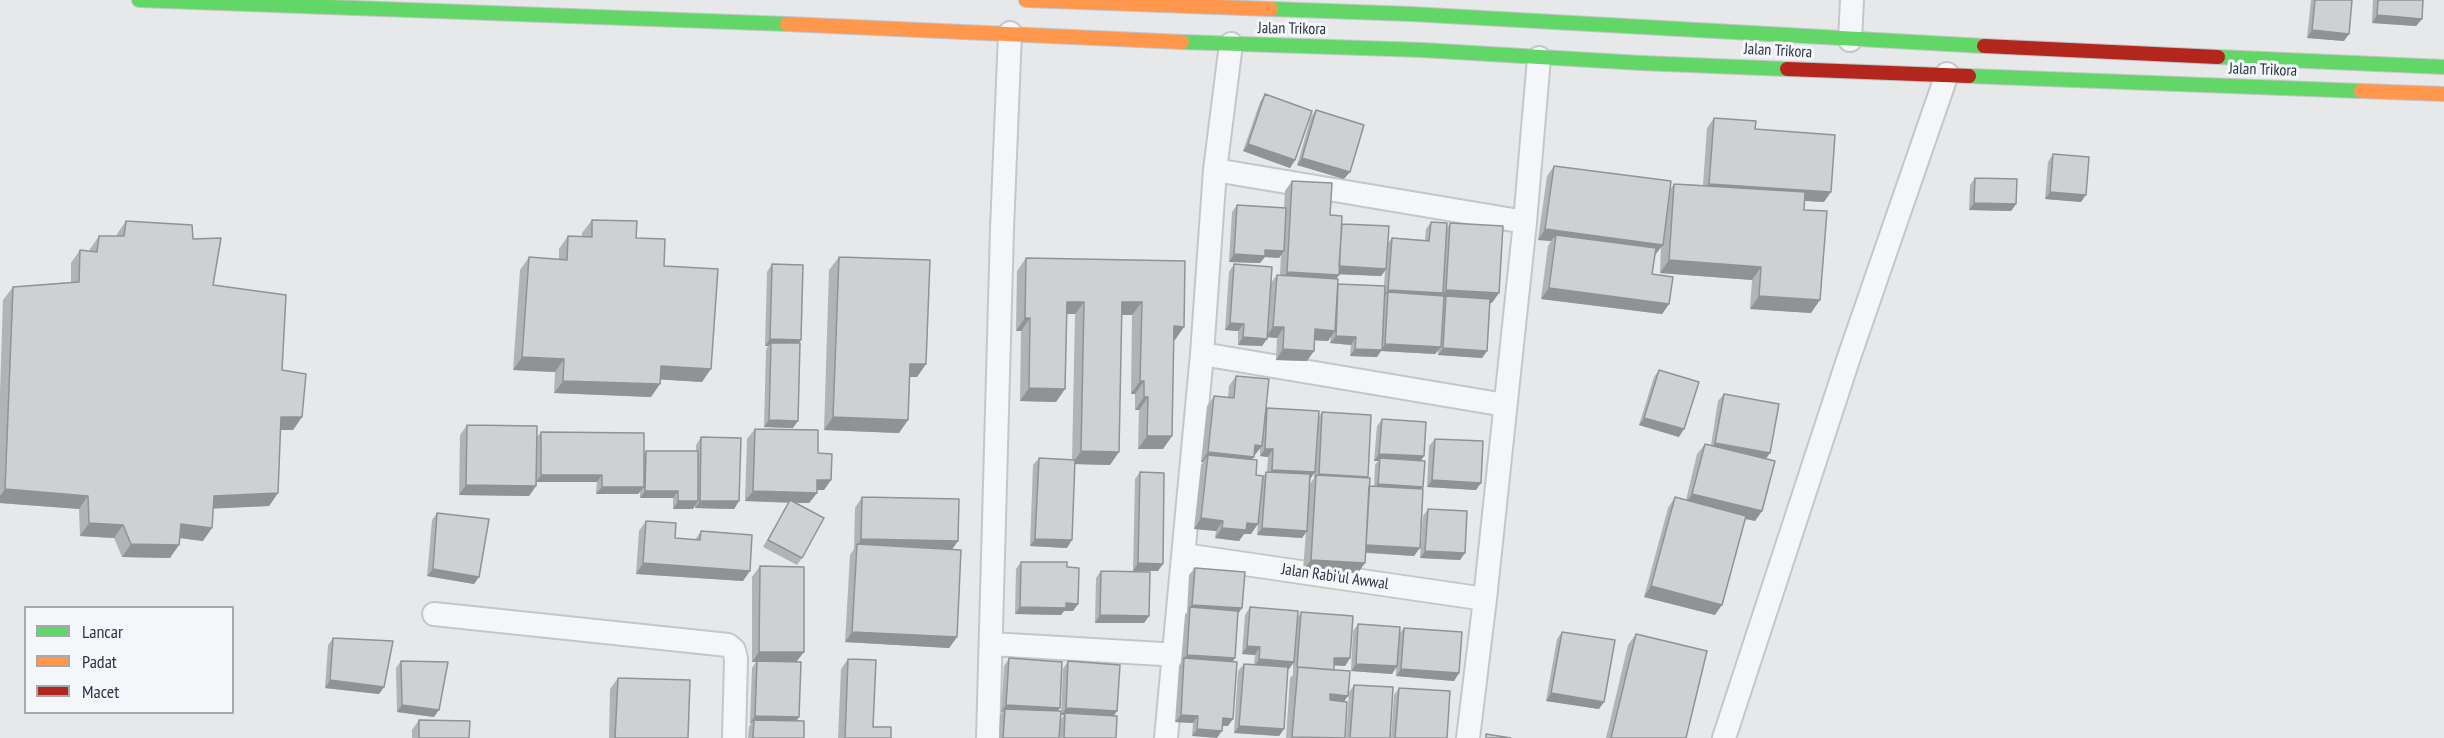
<!DOCTYPE html>
<style>
body{margin:0}
#map{position:relative;width:2444px;height:738px;overflow:hidden;background:#e6e8ea;font-family:"PT Sans Narrow",sans-serif}
canvas{display:block}
.legend{position:absolute;left:24px;top:606px;width:210px;height:108px;box-sizing:border-box;background:#f4f6f9;border:2px solid #a4a8b1;margin:0;padding:8px 10px;list-style:none;font-size:18px;color:#2b3445}
.legend li{display:flex;align-items:center;gap:12px;height:30px}
.legend b{width:30px;border:2px solid #a4a8b1}
</style>
<div id="map">
<canvas width="2444" height="738"></canvas>
<ul class="legend">
<li><b style="height:8px;background:#63d668"></b>Lancar</li>
<li><b style="height:8px;background:#ff974d"></b>Padat</li>
<li><b style="height:8px;background:#b3261e"></b>Macet</li>
</ul>
</div>
<script>
const g = document.querySelector('canvas').getContext('2d');
g.lineJoin = 'round';
function shape(rows) {
  const path = new Path2D();
  for (const r of rows) {
    path.moveTo(r[0], r[1]);
    for (let i = 2; i < r.length; i += 2) path.lineTo(r[i], r[i + 1]);
  }
  return path;
}
function trace(path, color, width, dash) {
  g.strokeStyle = color;
  g.lineWidth = width;
  g.lineCap = dash ? 'butt' : 'round';
  g.setLineDash(dash || []);
  g.stroke(path);
}
function paint(path, color) {
  g.fillStyle = color;
  g.fill(path, 'evenodd');
}
function drawText(font, color, halo, rows, align = 'center') {
  g.font = font + ' "PT Sans Narrow",sans-serif';
  g.lineWidth = 6;
  g.setLineDash([]);
  g.textBaseline = 'middle';
  g.strokeStyle = halo;
  g.fillStyle = color;
  for (const [text, x, y, turn = 0] of rows) {
    g.save();
    g.translate(x, y);
    g.rotate((+turn || 0) * Math.PI / 180);
    g.textAlign = isNaN(turn) ? turn : align;
    if (halo) g.strokeText(text, 0, 0);
    g.fillText(text, 0, 0);
    g.restore();
  }
}
const street = shape([
 [1850,40,1852,0],
 [1215,170,1525,222],
 [1202,354,1505,405],
 [1184,555,1485,599],
 [434,614,728,645,734,650,736,659,734,738],
 [991,644,1162,654],
 [988,738,1002,229,1010,33],
 [1166,738,1202,354,1215,170,1231,44],
 [1468,738,1485,599,1525,222,1539,58],
 [1724,738,1848,360,1947,74]
]);
const fast = shape([
 [139,0,787,24],
 [1271,9,1411,14,1984,46],
 [1182,42,1422,50,1641,63,1787,69],
 [2218,57,2444,67],
 [1969,76,2361,91]
]);
const slow = shape([
 [1026,0,1271,9],
 [787,24,1182,42],
 [2361,91,2444,94]
]);
const jam = shape([
 [1984,46,2218,57],
 [1787,69,1969,76]
]);
const wall = shape([
 [2311,0,2352,0,2344,41,2307,38],
 [2373,0,2423,0,2422,19,2416,26,2372,23],
 [1265,94,1295,160,1290,168,1243,151,1260,102],
 [1316,110,1344,179,1297,165,1311,117],
 [1714,118,1755,129,1824,202,1804,201,1804,210,1811,313,1750,309,1752,280,1660,273,1661,246,1655,255,1652,274,1669,304,1662,314,1541,299,1548,246,1551,241,1538,240,1547,176,1554,166,1670,189,1674,184,1703,185,1707,128],
 [2053,154,2081,202,2045,199,2048,162],
 [1975,178,2016,204,2011,211,1969,210,1970,185],
 [1292,181,1330,215,1342,224,1388,243,1392,238,1425,240,1426,229,1431,222,1447,228,1450,223,1492,303,1490,303,1487,351,1482,358,1438,355,1438,351,1435,354,1381,351,1377,357,1350,356,1351,345,1330,343,1331,336,1328,341,1315,340,1307,361,1276,360,1277,338,1267,337,1262,346,1238,345,1238,331,1225,330,1229,272,1234,264,1270,284,1277,275,1280,276,1281,254,1279,258,1265,257,1260,263,1229,262,1232,212,1237,205,1284,208,1285,191],
 [1385,271,1384,286,1337,285,1336,279,1339,274,1381,276],
 [592,220,636,238,664,266,702,382,660,379,651,397,554,393,555,372,513,370,520,270,529,257,559,259,559,249,568,236,582,237,582,233],
 [126,221,193,239,213,285,282,370,302,417,293,430,280,430,278,493,269,506,213,508,203,541,180,538,170,558,122,557,114,538,80,536,79,509,0,503,0,393,3,300,13,287,71,282,71,263,80,250,90,251,90,249,99,236,117,236,117,234],
 [839,257,926,364,917,377,910,377,908,420,899,433,824,430,829,270],
 [1026,258,1185,261,1175,340,1174,340,1172,436,1163,449,1138,449,1139,410,1135,410,1135,394,1131,394,1132,315,1122,315,1110,465,1075,464,1067,548,1030,546,1033,465,1039,458,1072,460,1075,314,1067,314,1065,389,1056,402,1020,401,1021,331,1016,331,1017,271],
 [772,264,799,343,793,428,764,427,766,350,768,346,765,346,767,272],
 [1659,370,1679,437,1639,425,1654,377],
 [1236,376,1265,412,1267,408,1318,418,1322,412,1368,477,1367,478,1369,486,1374,486,1375,465,1378,461,1374,461,1377,426,1382,419,1421,461,1423,487,1421,489,1414,556,1365,553,1358,573,1303,570,1306,532,1302,538,1257,535,1258,523,1251,534,1244,534,1239,541,1215,538,1216,531,1194,529,1201,465,1203,462,1201,462,1207,406,1214,396,1228,398,1229,386],
 [1260,447,1260,456,1268,457,1267,472,1263,476,1256,475,1251,460],
 [1314,473,1314,478,1310,484,1310,479],
 [1724,394,1770,453,1766,458,1762,511,1755,521,1745,519,1715,615,1644,597,1668,508,1675,497,1686,500,1697,454,1705,444,1711,445,1718,401],
 [467,425,537,437,541,432,644,454,646,451,696,451,696,445,701,437,739,501,734,509,695,508,695,505,693,509,673,509,673,498,640,498,640,492,638,494,596,494,597,482,537,482,536,486,529,496,459,495,460,435],
 [755,429,818,453,831,480,824,490,817,490,817,493,809,503,795,503,802,558,797,565,763,547,788,503,745,501,747,439],
 [1435,439,1476,490,1427,487,1429,446],
 [1140,472,1158,571,1133,571,1135,479],
 [862,497,958,541,952,549,957,637,949,648,845,642,850,555,854,549,855,508],
 [1428,509,1465,553,1460,560,1420,558,1423,516],
 [437,513,479,577,474,584,427,576,432,520],
 [646,521,675,538,695,540,701,531,743,581,636,574,639,531],
 [1021,562,1067,567,1078,604,1073,611,1064,611,1061,615,1015,614,1016,569],
 [760,566,804,652,796,662,797,721,804,738,748,738,749,727,751,723,750,723,752,668,756,662,752,662,752,577],
 [1195,568,1242,608,1238,614,1232,662,1228,726,1222,726,1192,736,1193,723,1175,722,1179,666,1181,662,1185,615,1187,612,1189,575],
 [1101,571,1149,616,1144,623,1095,623,1096,578],
 [1250,607,1297,618,1301,612,1350,658,1345,666,1334,665,1334,670,1344,702,1345,738,1286,738,1290,678,1293,675,1293,663,1289,669,1288,669,1284,729,1279,736,1234,733,1238,671,1244,664,1254,665,1255,655,1242,654,1245,615],
 [1358,624,1399,634,1404,628,1459,673,1454,681,1396,676,1396,667,1392,674,1351,671,1353,631],
 [1562,632,1599,709,1546,701,1557,639],
 [1636,634,1686,738,1606,738,1628,645],
 [333,638,384,687,379,694,325,688,328,645],
 [1009,658,1057,711,1059,738,999,738,1000,716,1002,712,1001,712,1004,666],
 [848,659,873,727,891,738,838,738,841,669],
 [401,661,434,717,397,712,396,668],
 [1068,661,1117,711,1114,715,1116,738,1059,738,1060,720,1064,715,1061,715,1063,669],
 [618,678,688,738,609,738,610,689],
 [1354,685,1390,738,1346,738,1349,692],
 [1399,688,1447,738,1391,738,1394,695],
 [419,720,469,738,412,738,412,730]
]);
const shadedWall = shape([
 [2377,15,2422,19,2416,26,2372,23],
 [2312,30,2349,34,2344,41,2307,38],
 [1248,144,1295,160,1290,168,1243,151],
 [1302,158,1350,172,1344,179,1297,165],
 [1709,184,1831,192,1824,202,1702,194],
 [2050,192,2086,195,2081,202,2045,199],
 [1974,203,2016,204,2011,211,1969,210],
 [1545,229,1663,245,1655,255,1555,242,1556,235,1551,241,1538,240],
 [1265,250,1284,251,1279,258,1265,257,1260,263,1229,262,1234,254],
 [1669,260,1761,267,1752,280,1660,273],
 [1339,266,1386,269,1381,276,1334,274],
 [1287,272,1339,275,1331,286,1280,282],
 [1549,288,1669,304,1662,314,1541,299],
 [1388,290,1443,293,1438,300,1388,292,1384,297,1383,297],
 [1446,290,1499,293,1492,303,1446,301,1446,296,1443,300,1439,300],
 [1759,296,1820,300,1811,313,1750,309],
 [1067,302,1084,302,1075,314,1058,314],
 [1122,302,1142,302,1132,315,1113,315],
 [1025,318,1030,318,1021,331,1016,331],
 [1230,323,1244,324,1238,331,1225,330],
 [1174,326,1184,327,1175,340,1165,339],
 [1273,327,1284,327,1277,338,1266,337],
 [1315,329,1335,331,1328,341,1308,340],
 [1336,336,1356,337,1351,345,1330,343],
 [1243,337,1267,339,1262,346,1238,345],
 [770,339,801,340,796,347,771,343,768,346,765,346],
 [1385,344,1441,347,1435,354,1381,351,1377,357,1350,356,1355,349,1381,350],
 [1443,348,1487,351,1482,358,1438,355],
 [1283,349,1314,351,1307,361,1276,360],
 [522,357,564,359,555,372,513,370],
 [910,364,926,364,917,377,901,377],
 [661,366,711,369,702,382,652,379],
 [563,381,660,384,651,397,554,393],
 [1140,381,1144,381,1135,394,1131,394],
 [1029,388,1065,389,1056,402,1020,401],
 [1144,397,1148,397,1139,410,1135,410],
 [281,417,302,417,293,430,271,430],
 [833,417,908,420,899,433,824,430],
 [1644,418,1684,429,1679,437,1639,425],
 [769,420,798,421,793,428,764,427],
 [1147,436,1172,436,1163,449,1138,449],
 [1715,443,1770,453,1765,460,1710,450],
 [1255,445,1262,446,1254,456,1248,456],
 [1265,449,1273,449,1268,457,1260,456],
 [1081,451,1119,452,1110,465,1072,464],
 [1208,452,1254,457,1246,467,1208,455,1203,462,1201,462],
 [1379,454,1424,456,1419,464,1380,458,1378,461,1374,461],
 [1272,470,1315,472,1310,479,1266,477],
 [541,475,602,475,597,482,536,482],
 [817,480,831,480,824,490,810,490],
 [1432,480,1481,483,1476,490,1427,487],
 [1378,484,1423,487,1418,494,1373,491],
 [466,485,536,486,529,496,459,495],
 [602,487,644,487,638,494,596,494],
 [5,489,88,496,79,509,0,503,0,496],
 [645,491,678,491,673,498,640,498],
 [753,491,817,493,809,503,745,501],
 [278,493,269,506,205,509,214,496],
 [1692,494,1762,511,1755,521,1685,504],
 [678,501,698,501,693,509,673,509],
 [700,501,739,501,734,509,695,508],
 [1201,518,1223,521,1216,531,1194,529],
 [89,523,123,525,114,538,80,536],
 [1247,523,1258,524,1251,534,1244,534,1239,541,1215,538,1222,528],
 [181,524,212,528,203,541,172,537],
 [1262,528,1307,531,1302,538,1257,535],
 [861,539,958,541,951,551,857,545],
 [1035,539,1072,540,1067,548,1030,546],
 [131,544,179,545,170,558,122,557],
 [1366,545,1420,548,1414,556,1361,552],
 [1425,551,1465,553,1460,560,1420,558],
 [1311,560,1365,563,1358,573,1303,570],
 [643,563,750,571,743,581,636,574],
 [1138,563,1163,564,1158,571,1133,571],
 [433,569,479,577,474,584,427,576],
 [1651,586,1722,605,1715,615,1644,597],
 [1066,603,1078,604,1073,611,1064,611,1061,615,1015,614,1020,607],
 [1192,605,1242,608,1237,615,1190,607,1187,612],
 [1100,615,1149,616,1144,623,1095,623],
 [852,632,957,637,949,648,845,642],
 [1247,646,1260,647,1255,655,1242,654],
 [759,652,804,652,796,662,752,662],
 [1187,655,1235,658,1230,666,1184,658,1181,662],
 [1334,658,1350,658,1345,666,1329,665],
 [1259,659,1294,662,1289,669,1254,667],
 [1356,664,1397,666,1392,674,1351,671],
 [1401,669,1459,673,1454,681,1396,676],
 [330,680,384,687,379,694,325,688],
 [1551,693,1604,702,1599,709,1546,701],
 [1330,694,1348,696,1341,706,1323,705],
 [402,705,439,710,434,717,397,712],
 [1006,705,1060,708,1054,715,1005,709,1002,712,1001,712],
 [1066,708,1117,711,1112,718,1065,713,1064,715,1061,715],
 [1181,715,1198,716,1193,723,1175,722],
 [755,716,799,717,794,725,754,720,751,723,750,723],
 [1223,718,1233,719,1228,726,1217,725],
 [1239,726,1284,729,1279,736,1234,733],
 [1197,729,1222,731,1217,738,1192,736]
]);
const building = shape([
 [2315,0,2352,0,2349,34,2312,30,2315,0],
 [2378,0,2423,0,2422,19,2377,15,2378,0],
 [1265,94,1312,111,1295,160,1248,144,1265,94],
 [1316,110,1364,125,1350,172,1302,158,1316,110],
 [1714,118,1756,121,1755,129,1835,135,1831,192,1709,184,1714,118],
 [2053,154,2089,157,2086,195,2050,192,2053,154],
 [1554,166,1671,181,1663,245,1545,229,1554,166],
 [1975,178,2017,179,2016,204,1974,203,1975,178],
 [1292,181,1332,183,1330,215,1342,216,1339,275,1287,272,1292,181],
 [1674,184,1805,192,1804,210,1827,211,1820,300,1759,296,1761,267,1669,260,1674,184],
 [1237,205,1286,208,1284,251,1265,250,1265,256,1234,254,1237,205],
 [592,220,637,221,636,238,665,239,664,266,718,269,711,369,661,366,660,384,563,381,564,359,522,357,529,257,567,260,568,236,592,237,592,220],
 [126,221,192,225,193,239,221,238,213,285,286,295,282,370,306,374,302,417,281,417,278,493,214,496,212,528,181,524,179,545,131,544,123,525,89,523,88,496,5,489,13,287,79,282,80,250,97,252,99,236,124,236,126,221],
 [1431,222,1447,223,1443,293,1388,290,1392,238,1429,241,1431,222],
 [1450,223,1503,226,1499,293,1446,290,1450,223],
 [1342,224,1389,226,1386,269,1339,266,1342,224],
 [1556,235,1656,248,1652,274,1673,277,1669,304,1549,288,1556,235],
 [839,257,930,260,926,364,910,364,908,420,833,417,839,257],
 [1026,258,1185,261,1184,327,1174,326,1172,436,1147,436,1148,397,1144,397,1144,381,1140,381,1142,302,1122,302,1119,452,1081,451,1084,302,1067,302,1065,389,1029,388,1030,318,1025,318,1026,258],
 [772,264,803,265,801,340,770,339,772,264],
 [1234,264,1272,267,1267,339,1243,337,1244,324,1230,323,1234,264],
 [1277,275,1338,279,1335,331,1315,329,1314,351,1283,349,1284,327,1273,327,1277,275],
 [1338,284,1385,286,1382,350,1355,349,1356,337,1336,336,1338,284],
 [1388,292,1444,296,1441,347,1385,344,1388,292],
 [1446,296,1490,299,1487,351,1443,348,1446,296],
 [771,343,800,343,798,421,769,420,771,343],
 [1659,370,1699,382,1684,429,1644,418,1659,370],
 [1236,376,1269,379,1262,446,1255,445,1254,457,1208,452,1214,396,1234,398,1236,376],
 [1724,394,1779,404,1770,453,1715,443,1724,394],
 [1267,408,1319,411,1315,472,1272,470,1273,449,1265,449,1267,408],
 [1322,412,1371,415,1368,477,1319,474,1322,412],
 [1382,419,1426,422,1424,456,1379,454,1382,419],
 [467,425,537,426,536,486,466,485,467,425],
 [755,429,818,430,818,453,832,454,831,480,817,480,817,493,753,491,755,429],
 [541,432,644,433,644,487,602,487,602,475,541,475,541,432],
 [701,437,741,438,739,501,700,501,701,437],
 [1435,439,1483,441,1481,483,1432,480,1435,439],
 [1705,444,1775,461,1762,511,1692,494,1705,444],
 [646,451,698,451,698,501,678,501,678,491,645,491,646,451],
 [1208,455,1257,460,1256,475,1263,476,1258,524,1247,523,1246,530,1222,528,1223,521,1201,518,1208,455],
 [1039,458,1075,460,1072,540,1035,539,1039,458],
 [1380,458,1425,461,1423,487,1378,484,1380,458],
 [1140,472,1164,473,1163,564,1138,563,1140,472],
 [1266,472,1310,474,1307,531,1262,528,1266,472],
 [1316,475,1370,478,1365,563,1311,560,1316,475],
 [1369,486,1423,489,1420,548,1366,545,1369,486],
 [862,497,959,499,958,541,861,539,862,497],
 [1675,497,1746,516,1722,605,1651,586,1675,497],
 [790,500,824,518,802,558,768,540,790,500],
 [1428,509,1467,511,1465,553,1425,551,1428,509],
 [437,513,489,519,479,577,433,569,437,513],
 [646,521,676,523,675,538,700,540,701,531,752,535,750,571,643,563,646,521],
 [857,544,961,550,957,637,852,632,857,544],
 [1021,562,1067,562,1067,567,1079,568,1078,604,1066,603,1066,608,1020,607,1021,562],
 [760,566,804,567,804,652,759,652,760,566],
 [1195,568,1245,572,1242,608,1192,605,1195,568],
 [1101,571,1150,572,1149,616,1100,615,1101,571],
 [1190,607,1238,611,1235,658,1187,655,1190,607],
 [1250,607,1298,611,1294,662,1259,659,1260,647,1247,646,1250,607],
 [1301,612,1353,616,1350,658,1334,658,1334,670,1297,667,1301,612],
 [1358,624,1400,627,1397,666,1356,664,1358,624],
 [1404,628,1462,632,1459,673,1401,669,1404,628],
 [1562,632,1615,640,1604,702,1551,693,1562,632],
 [1636,634,1707,651,1686,738,1611,738,1636,634],
 [333,638,393,641,384,687,330,680,333,638],
 [1009,658,1062,662,1060,708,1006,705,1009,658],
 [1184,658,1237,662,1233,719,1223,718,1222,731,1197,729,1198,716,1181,715,1184,658],
 [848,659,876,660,873,727,891,727,891,738,845,738,848,659],
 [401,661,448,662,439,710,402,705,401,661],
 [757,661,801,662,799,717,755,716,757,661],
 [1068,661,1120,665,1117,711,1066,708,1068,661],
 [1244,664,1288,667,1284,729,1239,726,1244,664],
 [1298,667,1350,671,1348,696,1330,694,1330,700,1347,702,1345,738,1292,737,1298,667],
 [618,678,690,680,688,738,615,738,618,678],
 [1354,685,1393,687,1390,738,1350,738,1354,685],
 [1399,688,1450,691,1447,738,1395,738,1399,688],
 [1005,709,1061,711,1059,738,1003,738,1005,709],
 [1065,713,1117,716,1116,738,1064,738,1065,713],
 [419,720,470,721,469,738,419,738,419,720],
 [754,720,804,721,804,738,753,738,754,720],
 [1486,734,1511,738,1486,738,1486,734]
]);
const streetNames = [
 ["Jalan Trikora",1292,29,1],
 ["Jalan Trikora",1778,51,3],
 ["Jalan Trikora",2263,70,2],
 ["Jalan Rabi'ul Awwal",1335,577,8]
];
trace(street, '#c4c6c8', 26);
trace(fast, '#c2c5c8', 16);
trace(slow, '#c2c5c8', 16);
trace(jam, '#c2c5c8', 16);
trace(street, '#f5f6f7', 22);
trace(fast, '#63d668', 14);
trace(slow, '#ff974d', 14);
trace(jam, '#b3261e', 14);
paint(wall, '#b1b3b5');
paint(shadedWall, '#909294');
paint(building, '#ced0d3');
trace(building, '#909294', 1.5);
drawText('16px', '#2b3445', '#f4f6f9', streetNames);
</script>
